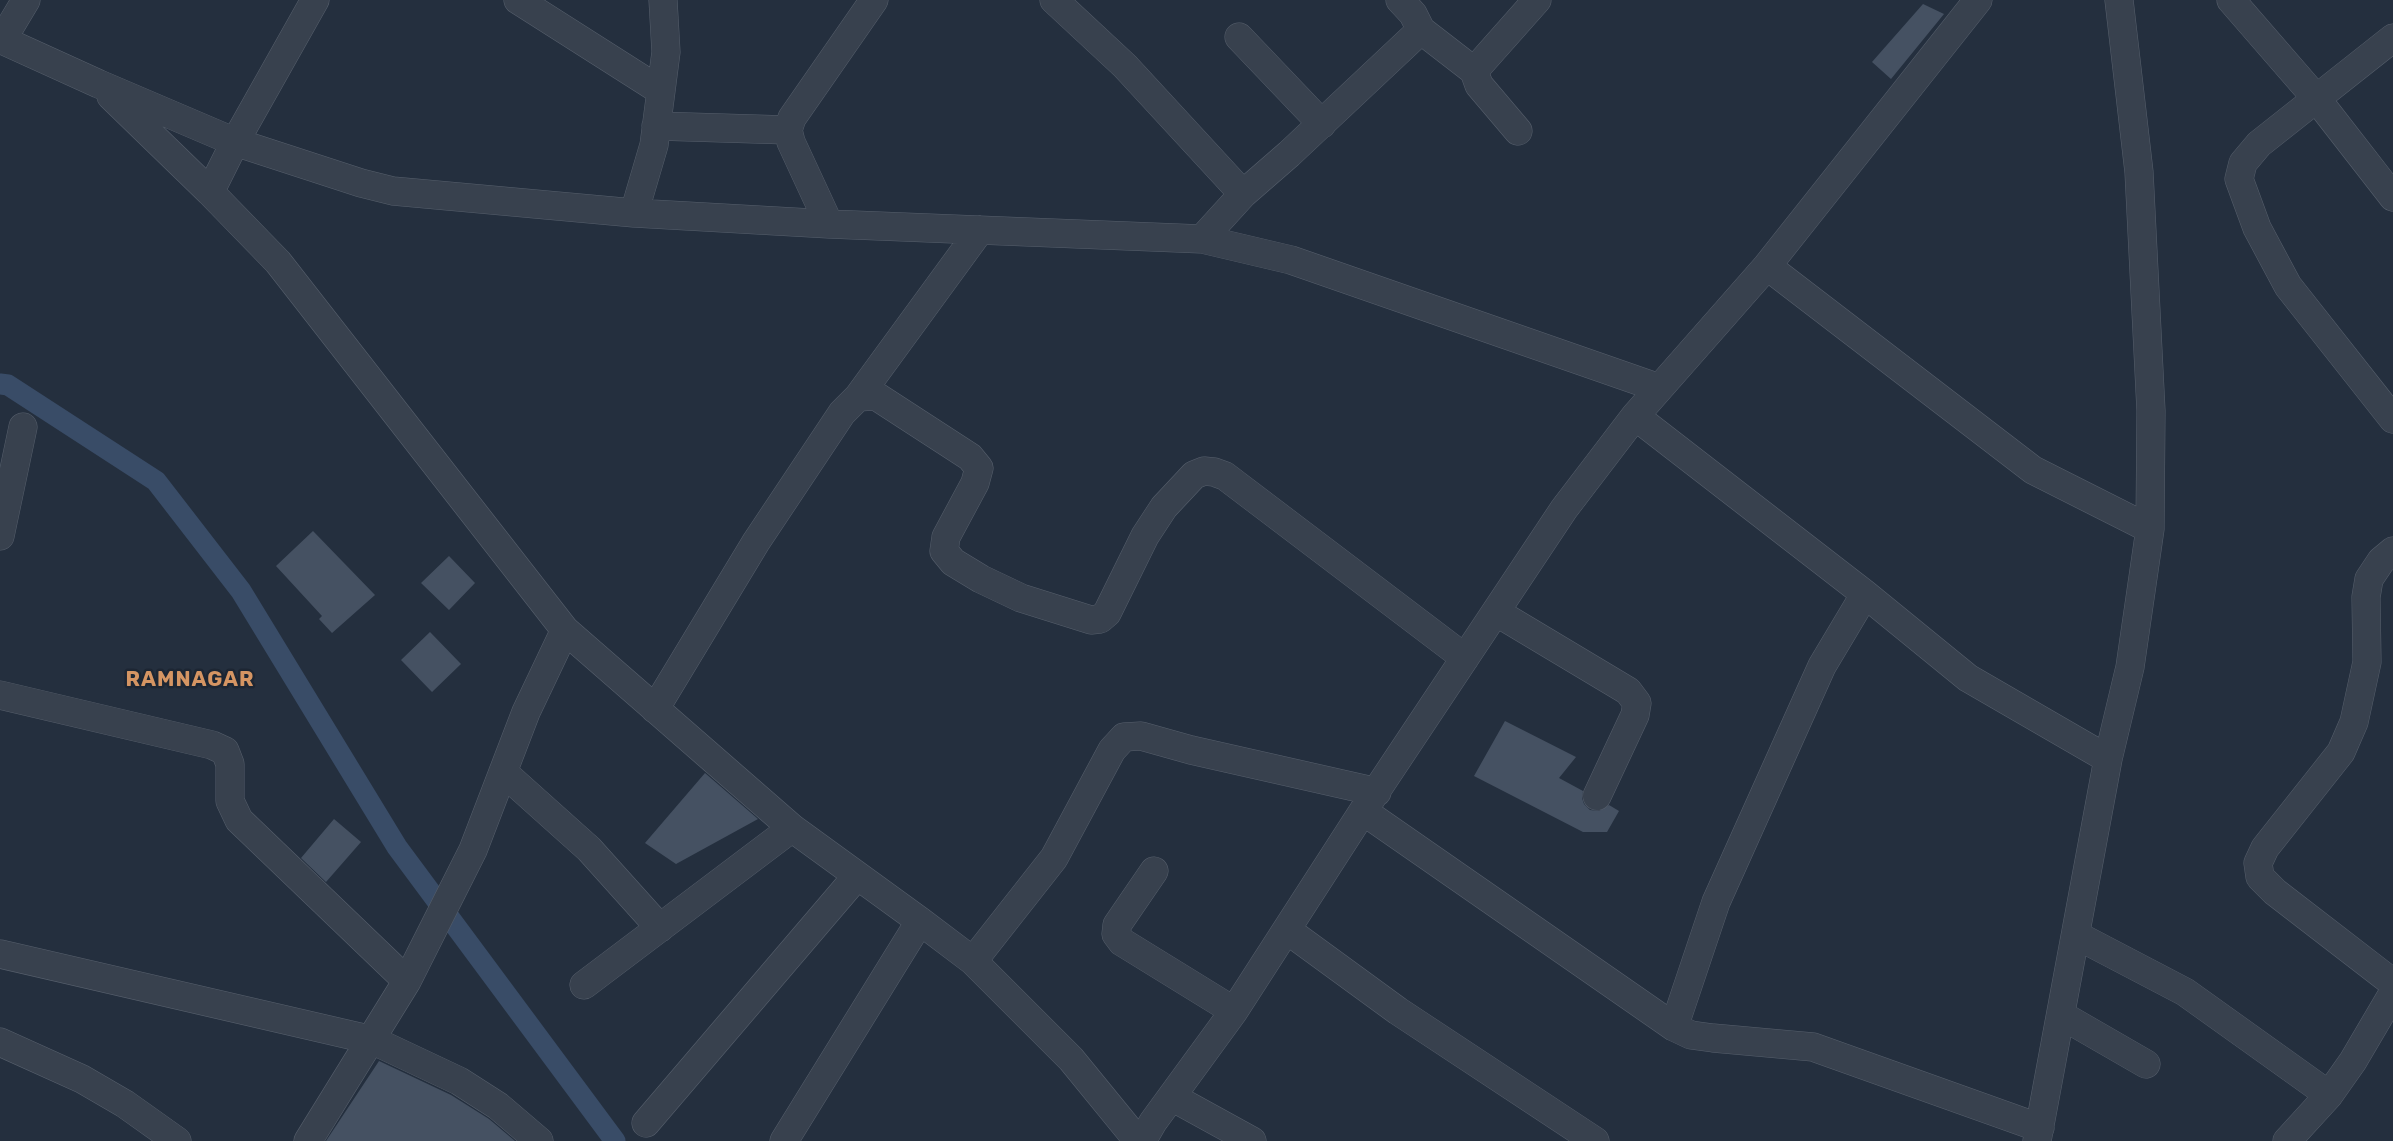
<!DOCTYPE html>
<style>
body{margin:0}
canvas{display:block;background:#242f3e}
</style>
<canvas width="2393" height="1141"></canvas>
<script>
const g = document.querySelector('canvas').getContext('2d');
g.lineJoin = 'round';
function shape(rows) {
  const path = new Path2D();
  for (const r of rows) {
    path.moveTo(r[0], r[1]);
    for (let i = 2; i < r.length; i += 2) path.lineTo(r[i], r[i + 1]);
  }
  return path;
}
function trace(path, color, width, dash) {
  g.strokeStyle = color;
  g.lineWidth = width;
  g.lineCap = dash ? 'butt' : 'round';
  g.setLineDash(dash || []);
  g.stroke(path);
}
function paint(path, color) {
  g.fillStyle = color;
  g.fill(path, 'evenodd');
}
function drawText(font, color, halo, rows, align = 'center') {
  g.font = font + ' Rubik,sans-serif';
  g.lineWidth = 5;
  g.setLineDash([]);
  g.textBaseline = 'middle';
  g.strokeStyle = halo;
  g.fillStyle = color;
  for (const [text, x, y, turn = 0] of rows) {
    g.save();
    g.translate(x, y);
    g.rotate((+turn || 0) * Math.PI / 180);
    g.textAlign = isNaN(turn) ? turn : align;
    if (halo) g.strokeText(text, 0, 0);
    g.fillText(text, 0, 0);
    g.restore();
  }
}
const canal = shape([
 [0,384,8,385,156,481,241,591,397,847,615,1141]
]);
const building = shape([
 [1923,4,1944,14,1891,79,1872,62],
 [313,531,375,595,332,633,319,619,322,616,276,566],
 [449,556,475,583,449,610,421,583],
 [430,632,461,664,432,692,401,660],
 [1505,721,1576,757,1559,778,1583,791,1582,798,1584,804,1590,810,1599,811,1609,805,1619,811,1607,832,1583,832,1474,776],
 [705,773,758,819,676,864,645,843],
 [334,819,361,842,326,882,301,858],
 [379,1061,451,1095,489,1119,515,1141,326,1141]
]);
const minor = shape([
 [518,0,661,91],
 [1054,0,1125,66,1243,194],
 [1400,0,1413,14,1421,30,1474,71,1479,85,1518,131],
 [2231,0,2316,98,2393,197],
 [1239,37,1322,124],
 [2393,38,2259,144,2243,163,2239,179,2257,228,2288,286,2393,419],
 [0,39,99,84,235,142,361,183,393,191,634,213,829,224,1202,239,1291,260,1659,388],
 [2,40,26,0],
 [1474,71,1537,0],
 [111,96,210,192,278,262,565,630,792,828,920,921,973,961,1071,1059,1138,1141],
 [656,126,788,130],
 [210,192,235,142,315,0],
 [634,213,654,145,666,52,663,0],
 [829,224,791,142,788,130,792,118,874,0],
 [1202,239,1243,194,1289,154,1421,30],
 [1767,266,2033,470,2150,529],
 [858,397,980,230],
 [1635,416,1865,594,1968,678,2108,759],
 [0,536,23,427],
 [2393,551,2381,561,2369,579,2366,597,2367,662,2354,722,2341,752,2265,848,2258,863,2260,877,2275,892,2393,983],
 [1496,612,1628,691,1637,703,1635,715,1597,796],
 [0,695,212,745,225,751,230,764,230,801,239,820,407,981],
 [655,709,756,542,842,413,858,397,876,396,970,457,979,468,975,483,946,537,944,551,953,562,981,579,1021,598,1091,620,1100,619,1107,613,1145,536,1164,507,1194,475,1204,471,1214,472,1225,476,1465,658],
 [503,772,589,849,660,928],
 [1363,811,1674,1027,1691,1035,1713,1038,1813,1047,2040,1128],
 [1154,871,1117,925,1116,934,1122,942,1234,1011],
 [1287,930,1398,1011,1595,1141],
 [2076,935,2185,992,2329,1095],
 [0,954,372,1040,459,1081,498,1106,539,1141],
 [973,961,1054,858,1112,750,1124,737,1141,736,1191,750,1377,792],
 [584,985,792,828],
 [2061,1015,2146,1064],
 [1674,1027,1716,902,1822,666,1865,594],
 [0,1042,82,1079,125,1104,177,1141],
 [1172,1097,1252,1141],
 [646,1123,857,876],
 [308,1141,407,981,473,850,526,712,565,630],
 [784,1141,920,921],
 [1142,1141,1153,1122,1234,1011,1363,811,1564,509,1635,416,1767,266,1978,0],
 [2037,1141,2108,759,2130,667,2150,529,2151,411,2139,172,2119,0],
 [2287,1141,2329,1095,2353,1061,2393,993]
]);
const districtNames = [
 ["RAMNAGAR",190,680]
];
trace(canal, '#394c67', 21);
paint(building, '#455162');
trace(minor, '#565f6c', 29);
trace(minor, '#38414e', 28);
g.letterSpacing = '1px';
drawText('bold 21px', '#d59563', '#1d2633', districtNames);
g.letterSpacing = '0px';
</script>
